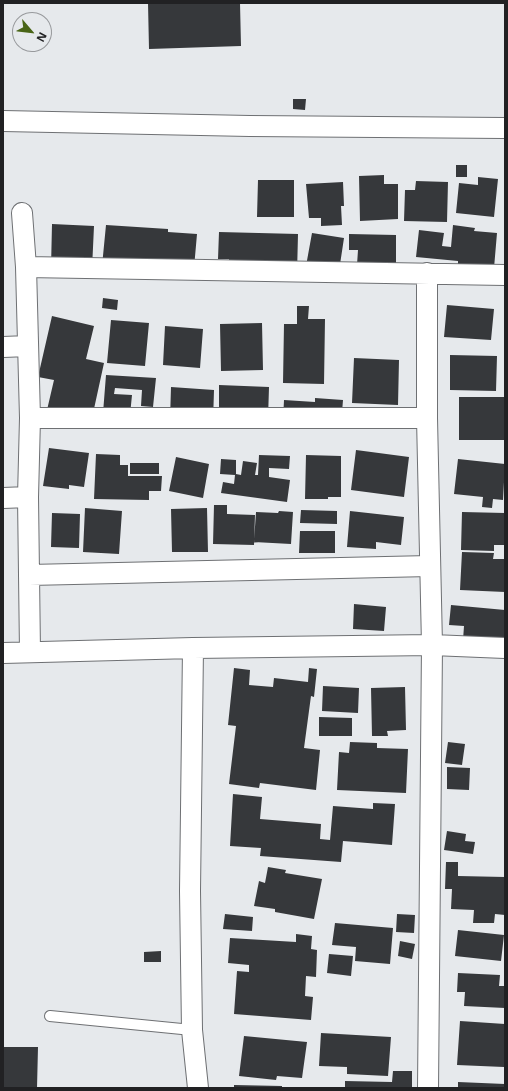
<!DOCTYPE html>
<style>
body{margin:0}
#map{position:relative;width:508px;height:1091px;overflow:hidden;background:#e6e9ec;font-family:"Open Sans",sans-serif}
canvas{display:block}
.frame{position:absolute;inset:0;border:4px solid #212123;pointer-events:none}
.north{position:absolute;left:12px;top:12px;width:40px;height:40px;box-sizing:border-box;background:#e6e9ec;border:1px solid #97999c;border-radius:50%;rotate:118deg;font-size:11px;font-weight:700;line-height:16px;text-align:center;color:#212123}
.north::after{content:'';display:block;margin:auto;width:14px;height:18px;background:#496517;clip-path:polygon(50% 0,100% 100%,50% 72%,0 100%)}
</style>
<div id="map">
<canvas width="508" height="1091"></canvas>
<div class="frame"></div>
<div class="north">N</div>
</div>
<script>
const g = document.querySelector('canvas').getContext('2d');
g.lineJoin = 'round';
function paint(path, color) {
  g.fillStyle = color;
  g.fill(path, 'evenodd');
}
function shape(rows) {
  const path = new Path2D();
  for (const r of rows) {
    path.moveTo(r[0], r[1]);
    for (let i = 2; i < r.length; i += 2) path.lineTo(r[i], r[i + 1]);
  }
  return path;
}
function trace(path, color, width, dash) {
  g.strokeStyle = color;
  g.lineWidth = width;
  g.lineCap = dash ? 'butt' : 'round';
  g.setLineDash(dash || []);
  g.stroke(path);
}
const building = shape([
 [148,3,240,3,241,46,149,49],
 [293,99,306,99,305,110,293,109],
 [456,165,467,165,467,177,456,177],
 [384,175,384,184,398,184,398,219,360,221,359,176],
 [478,177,498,179,494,217,456,213,459,183,478,185],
 [258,180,294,180,294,217,257,217],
 [416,181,448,182,447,222,404,221,405,190,415,190],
 [343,182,344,206,341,206,342,225,321,226,321,218,309,218,306,184],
 [52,224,94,226,92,269,51,268],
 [106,225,168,229,168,232,197,234,194,268,102,266],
 [453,225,475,228,474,231,497,233,494,268,458,264,458,261,416,257,419,230,444,233,442,246,451,247],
 [219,232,298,234,297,274,229,272,229,259,218,259],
 [312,233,344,238,339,271,306,266],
 [349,234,396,235,396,265,357,265,358,250,349,250],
 [103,298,118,300,117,310,102,308],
 [447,305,494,309,491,340,444,337],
 [297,306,309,306,308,319,325,319,324,384,283,383,284,324,297,324],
 [52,316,94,326,86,359,104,363,92,418,47,410,54,380,38,377],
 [111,320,149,323,145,366,107,363],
 [262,323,263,370,221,371,220,324],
 [165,326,203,329,200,368,163,365],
 [450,355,497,356,496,391,450,390],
 [354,358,399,360,398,405,352,403],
 [106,375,156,378,153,407,141,406,142,390,115,388,114,394,132,395,130,415,103,413],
 [219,385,269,387,268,419,219,418],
 [171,387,214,390,213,422,170,420],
 [459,397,505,397,505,440,459,440],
 [315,398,343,400,341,425,283,420,284,400,315,402],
 [49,448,89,453,84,487,69,485,69,489,43,486],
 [356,450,409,457,404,497,351,490],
 [96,454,120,455,120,465,128,465,128,476,162,476,161,491,149,491,149,500,94,499],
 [259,455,290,456,289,469,269,468,269,477,290,480,287,502,221,493,223,482,234,484,235,475,220,474,221,459,236,460,236,474,241,475,243,461,257,463,255,475,258,475],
 [306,455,341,456,341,497,328,497,328,499,305,499],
 [176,457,209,464,203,498,169,491],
 [458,459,505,464,503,500,493,499,492,508,482,507,483,497,454,494],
 [130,463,159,463,159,474,130,474],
 [214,505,227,505,227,514,255,515,254,545,213,544],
 [85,508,122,511,119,554,83,552],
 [207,508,208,552,172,552,171,509],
 [301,510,337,511,337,524,300,523],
 [279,511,293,512,291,544,254,542,256,512,278,513],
 [350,511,404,517,401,545,376,542,376,549,347,547],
 [462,512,505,513,505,545,494,545,494,551,461,550],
 [52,513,80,514,79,548,51,547],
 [300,531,335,531,335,553,299,553],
 [462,552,494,553,493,559,505,559,505,592,460,590],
 [354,604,386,607,384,631,353,629],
 [451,605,505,610,505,644,463,640,464,626,449,625],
 [234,668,250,670,249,685,273,687,274,678,308,682,309,668,317,669,314,697,311,696,304,748,320,750,316,790,260,783,259,788,229,784,236,726,228,725],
 [323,686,359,688,358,713,322,711],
 [405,687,406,730,387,731,388,736,372,736,371,688],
 [319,717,352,718,352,736,319,736],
 [350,742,377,743,377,748,408,749,406,793,337,790,339,752,349,753],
 [448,742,465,744,462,765,445,763],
 [447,767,470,768,469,790,447,789],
 [233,794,262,797,260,819,321,824,320,839,330,840,333,806,373,809,373,803,395,804,392,845,343,841,341,862,260,856,261,848,230,846],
 [447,831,466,834,465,841,475,842,473,854,444,850],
 [446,862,458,862,458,876,505,877,505,915,495,914,494,923,473,923,474,910,451,909,452,889,445,889],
 [268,867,286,870,285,873,322,879,314,919,275,912,275,909,254,906,259,881,265,883],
 [225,914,253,917,252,931,223,929],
 [397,914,415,915,414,933,396,932],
 [335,923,393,928,390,964,355,961,356,947,332,945],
 [458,930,504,935,501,961,455,956],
 [296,934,312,936,311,949,317,950,316,977,306,976,305,996,313,997,311,1020,234,1014,237,971,249,972,249,965,228,963,230,938,296,942],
 [400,941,415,944,412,959,398,956],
 [161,951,161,962,144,962,144,952],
 [329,954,353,956,351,976,327,973],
 [458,973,500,975,499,986,505,986,505,1008,464,1006,465,992,457,992],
 [460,1021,505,1024,504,1067,457,1065],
 [321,1033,391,1037,388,1076,347,1074,347,1067,319,1066],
 [244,1036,307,1042,302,1078,277,1076,276,1080,239,1076],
 [3,1047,38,1047,37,1088,3,1088],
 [393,1071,412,1071,412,1088,345,1088,345,1081,392,1082],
 [458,1082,505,1084,505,1088,458,1088],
 [234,1085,282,1086,282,1088,234,1088]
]);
const lane = shape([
 [50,1016,192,1030]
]);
const street = shape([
 [3,121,250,126,505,128],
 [22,213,26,267,30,418,28,497,30,652],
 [26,267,505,275],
 [427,273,427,418,432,645,428,1088],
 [3,347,28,346],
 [30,418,427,418],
 [3,498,28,497],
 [29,575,430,566],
 [193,648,190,891,192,1030,198,1088],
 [3,653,193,648,432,645,505,648]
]);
paint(building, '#36383b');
trace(lane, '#6e7073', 12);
trace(street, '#6e7073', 22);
trace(lane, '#fff', 10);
trace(street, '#fff', 20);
</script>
